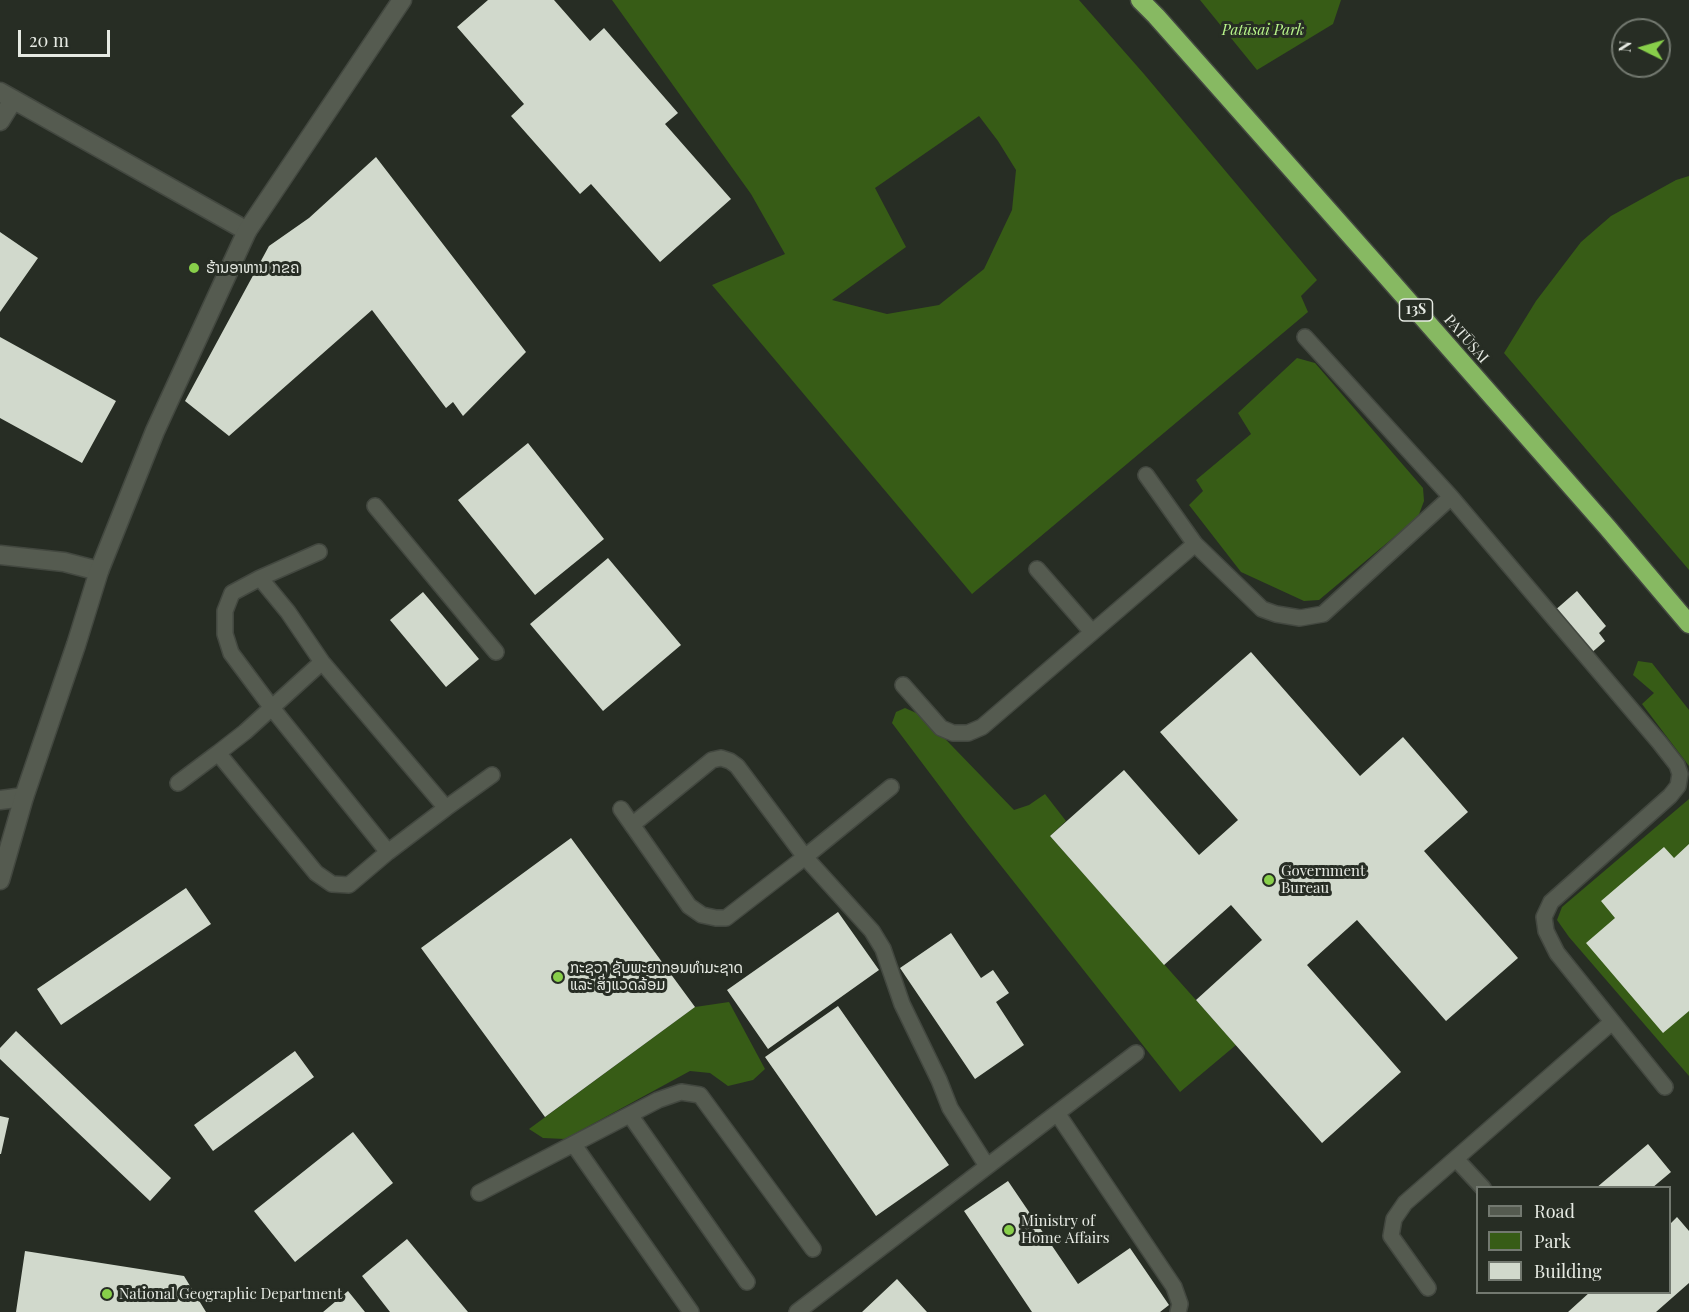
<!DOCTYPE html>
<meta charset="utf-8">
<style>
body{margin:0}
#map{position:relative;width:1689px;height:1312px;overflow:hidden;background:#272d24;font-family:"Playfair Display",serif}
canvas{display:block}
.legend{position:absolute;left:1476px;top:1186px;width:195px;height:108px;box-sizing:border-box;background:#272d24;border:2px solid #737970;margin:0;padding:8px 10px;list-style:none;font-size:18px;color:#e6eae3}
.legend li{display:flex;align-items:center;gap:12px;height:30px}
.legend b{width:30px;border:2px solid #737970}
.north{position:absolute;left:1611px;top:18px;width:60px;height:60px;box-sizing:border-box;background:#272d24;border:2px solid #737970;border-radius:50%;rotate:275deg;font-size:16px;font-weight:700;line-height:24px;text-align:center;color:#e6eae3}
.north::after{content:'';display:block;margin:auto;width:21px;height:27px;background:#88cf4a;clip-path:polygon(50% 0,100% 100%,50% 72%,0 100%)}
.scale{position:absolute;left:18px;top:30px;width:92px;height:27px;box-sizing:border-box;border:3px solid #e6eae3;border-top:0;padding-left:8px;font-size:18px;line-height:21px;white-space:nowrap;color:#e6eae3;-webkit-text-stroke:4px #272d24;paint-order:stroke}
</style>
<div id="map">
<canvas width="1689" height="1312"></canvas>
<ul class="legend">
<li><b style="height:8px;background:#555b50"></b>Road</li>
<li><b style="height:16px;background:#375c16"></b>Park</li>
<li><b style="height:16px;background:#d1d9cc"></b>Building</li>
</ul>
<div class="north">N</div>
<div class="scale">20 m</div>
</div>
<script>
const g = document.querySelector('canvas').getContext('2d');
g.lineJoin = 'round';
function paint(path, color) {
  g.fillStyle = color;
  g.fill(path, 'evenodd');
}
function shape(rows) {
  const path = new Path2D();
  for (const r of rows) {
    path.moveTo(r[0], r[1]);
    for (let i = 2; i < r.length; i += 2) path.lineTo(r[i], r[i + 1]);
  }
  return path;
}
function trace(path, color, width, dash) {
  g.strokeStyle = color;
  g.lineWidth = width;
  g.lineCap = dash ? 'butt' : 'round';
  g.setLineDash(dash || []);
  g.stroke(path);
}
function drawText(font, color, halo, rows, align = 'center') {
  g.font = font + ' "Playfair Display","Noto Sans Lao",serif';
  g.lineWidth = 6;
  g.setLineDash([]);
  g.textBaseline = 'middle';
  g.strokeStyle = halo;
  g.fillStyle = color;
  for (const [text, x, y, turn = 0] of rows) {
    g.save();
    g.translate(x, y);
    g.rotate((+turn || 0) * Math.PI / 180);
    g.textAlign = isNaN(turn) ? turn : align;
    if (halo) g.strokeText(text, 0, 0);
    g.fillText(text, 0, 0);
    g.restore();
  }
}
const green = shape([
 [612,0,1079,0,1144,74,1317,280,1301,296,1308,312,972,594,712,285,785,254,751,194],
 [979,116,998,141,1016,170,1012,210,984,269,939,305,887,314,832,300,906,247,875,188],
 [1200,0,1341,0,1333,24,1257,70],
 [1689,176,1689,570,1504,353,1536,301,1581,242,1611,216,1676,180],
 [1297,358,1315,363,1423,488,1424,501,1418,517,1319,600,1304,601,1241,572,1189,505,1203,491,1196,480,1251,434,1238,413],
 [1638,661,1652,663,1689,710,1689,766,1642,704,1654,693,1633,675],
 [905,708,923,716,1014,810,1029,805,1045,794,1066,821,1050,836,1236,1045,1180,1092,968,824,892,723,896,712],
 [1689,799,1689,1076,1569,937,1557,920,1562,907],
 [729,1002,765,1069,753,1080,728,1086,710,1073,690,1071,565,1139,543,1138,529,1129,695,1007]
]);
const building = shape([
 [488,0,554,0,590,41,604,28,678,113,665,124,731,199,660,262,591,184,580,194,511,116,524,104,457,27],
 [376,157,526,352,463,416,453,402,446,408,372,310,229,436,185,401,269,246,309,218],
 [0,232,38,258,0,312],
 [0,337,116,401,82,463,0,418],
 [528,443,604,539,535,595,458,500],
 [608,558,681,645,603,711,530,624],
 [1577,591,1606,626,1599,633,1605,641,1589,655,1553,612],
 [423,592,479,659,446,687,390,620],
 [1251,652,1360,776,1403,737,1468,812,1424,851,1518,958,1446,1021,1357,920,1307,965,1401,1072,1322,1143,1196,1000,1262,940,1231,905,1164,965,1050,836,1124,770,1199,855,1238,820,1160,732],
 [571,838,695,1007,545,1117,421,948],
 [1689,844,1689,1011,1663,1033,1586,943,1615,918,1601,901,1664,847,1674,858],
 [186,888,211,924,61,1025,37,989],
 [838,912,879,970,768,1049,727,990],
 [951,933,981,978,993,970,1009,993,996,1002,1024,1045,975,1079,900,968],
 [838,1006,949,1165,876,1216,765,1057],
 [16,1031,171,1178,150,1201,0,1059,0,1048],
 [295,1051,314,1077,213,1151,194,1125],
 [0,1116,9,1118,1,1154,0,1154],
 [353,1132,393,1183,295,1262,254,1211],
 [1648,1144,1671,1172,1652,1188,1596,1188],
 [1008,1181,1078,1284,1130,1248,1169,1305,1160,1312,1032,1312,964,1211],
 [1677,1217,1689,1231,1689,1283,1656,1312,1568,1312,1590,1292,1670,1292,1670,1224],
 [407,1239,468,1312,390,1312,362,1276],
 [25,1251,184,1276,206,1312,16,1312],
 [897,1279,927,1312,862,1312],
 [348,1291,365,1312,323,1312]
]);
const lane = shape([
 [1146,475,1195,544,1262,609,1276,614,1300,618,1323,614,1451,497,1305,337],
 [1451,497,1659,742,1677,765,1680,774,1678,786,1670,796,1551,902,1544,917,1546,931,1557,953,1665,1087],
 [375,506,496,652],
 [319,552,260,578,232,593,225,611,225,634,231,653,272,708,388,852],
 [1037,569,1092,632],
 [260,578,288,612,322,662,446,808,388,852,349,885,332,884,316,873,218,753,245,732,322,662],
 [903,685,941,728,953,733,968,733,982,727,1195,544],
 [178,783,218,753],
 [446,808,492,775],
 [621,809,689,906,702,915,716,918,726,918,805,857,891,787],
 [632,825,712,760,721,758,730,761,737,766,805,857,872,931,883,949,902,1004,939,1080,950,1108,987,1166],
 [1136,1053,1057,1113,1174,1287,1180,1304,1178,1312],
 [630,1115,747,1282],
 [574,1145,691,1312],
 [1456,1159,1483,1188],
 [479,1193,658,1100,681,1092,700,1095,813,1249],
 [1428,1288,1391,1236,1394,1219,1405,1203,1612,1022],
 [797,1312,1057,1113]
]);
const street = shape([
 [0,92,247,231],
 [0,121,13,100],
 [0,555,64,562,99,571],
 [0,800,24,797]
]);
const secondary = shape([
 [0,880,24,797,76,645,99,571,155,431,247,231,402,0]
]);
const highway = shape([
 [1140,0,1156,16,1381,270,1607,527,1689,624]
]);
const markers = [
 [194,268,6,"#88cf4a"],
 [1269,880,6,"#88cf4a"],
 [558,977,6,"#88cf4a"],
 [1009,1230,6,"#88cf4a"],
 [107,1294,6,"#88cf4a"]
];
const shields = [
 [1416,310,33]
];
const shieldNames = [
 ["13S",1416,310]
];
const parkNames = [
 ["Patūsai Park",1263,30]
];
const poiNames = [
 ["ຮ້ານອາຫານ ກຂຄ",206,268],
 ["Government",1281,871],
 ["Bureau",1281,888],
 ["ກະຊວງ ຊັບພະຍາກອນທຳມະຊາດ",570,968],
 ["ແລະ ສິ່ງແວດລ້ອມ",570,985],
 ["Ministry of",1021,1221],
 ["Home Affairs",1021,1238],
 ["National Geographic Department",119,1294]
];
const streetNames = [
 ["PATŪSAI",1466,339,49]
];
paint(green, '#375c16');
paint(building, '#d1d9cc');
trace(lane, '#434840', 18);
trace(street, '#434840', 21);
trace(secondary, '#434840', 21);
trace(highway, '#434840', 21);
trace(lane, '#555b50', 15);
trace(street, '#555b50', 18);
trace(secondary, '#555b50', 18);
trace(highway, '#87b962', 18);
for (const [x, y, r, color] of markers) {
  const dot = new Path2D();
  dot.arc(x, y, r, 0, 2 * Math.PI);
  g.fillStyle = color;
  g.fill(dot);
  trace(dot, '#272d24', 2);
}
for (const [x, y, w] of shields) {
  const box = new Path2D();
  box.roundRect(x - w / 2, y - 11, w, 22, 4.5);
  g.fillStyle = '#272d24';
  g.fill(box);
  trace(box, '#e6eae3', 1.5);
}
drawText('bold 14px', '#e6eae3', null, shieldNames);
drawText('italic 15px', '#b9f68b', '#272d24', parkNames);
drawText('15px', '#e6eae3', '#272d24', poiNames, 'left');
drawText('15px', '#e6eae3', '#272d24', streetNames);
</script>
